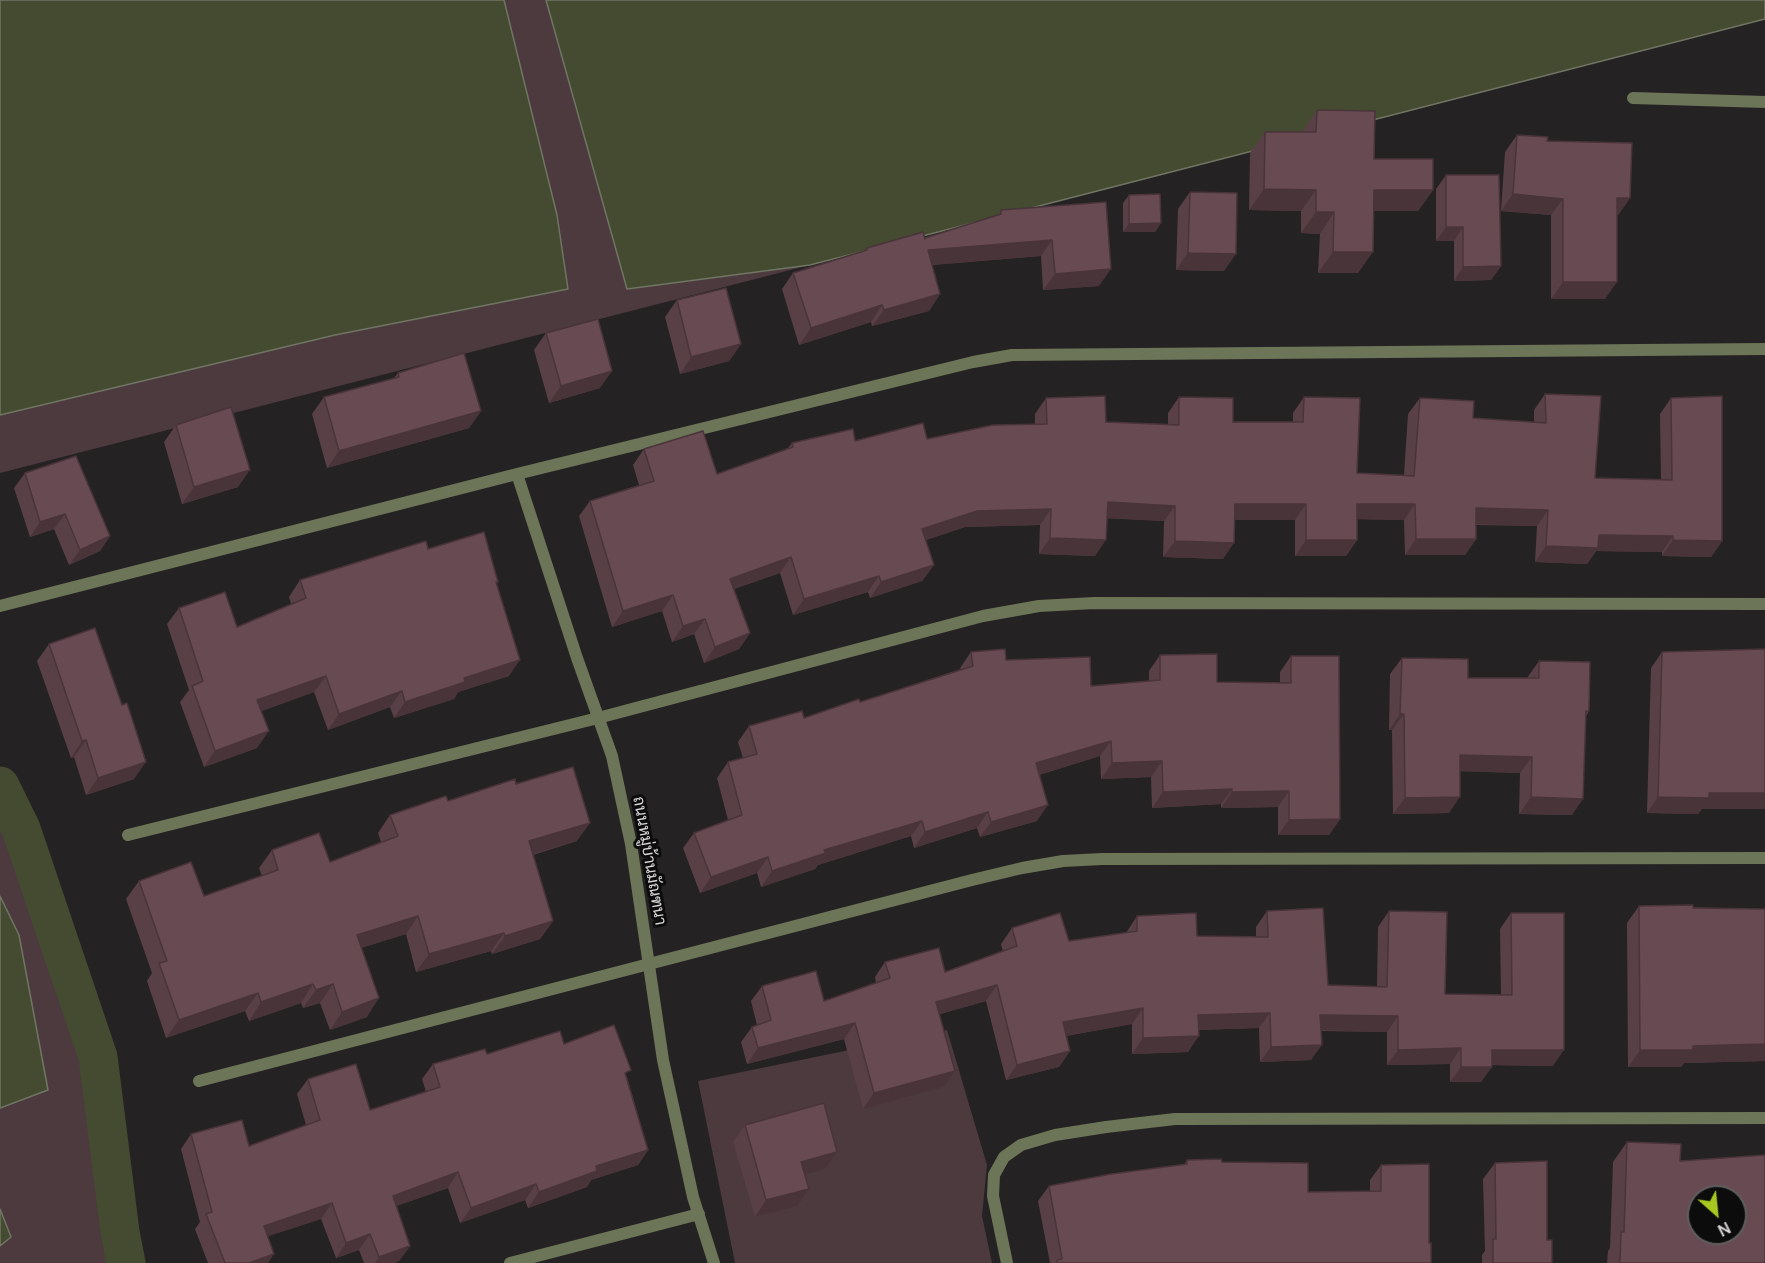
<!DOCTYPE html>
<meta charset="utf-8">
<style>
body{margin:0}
#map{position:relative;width:1765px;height:1263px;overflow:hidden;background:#252223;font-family:Manrope,sans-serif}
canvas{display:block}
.north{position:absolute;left:1687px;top:1185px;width:60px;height:60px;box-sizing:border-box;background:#0d0c0c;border:2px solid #5f5e5e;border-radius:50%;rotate:153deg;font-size:16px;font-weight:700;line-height:24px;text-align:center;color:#dad8d9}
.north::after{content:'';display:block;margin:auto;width:21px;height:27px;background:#a6c820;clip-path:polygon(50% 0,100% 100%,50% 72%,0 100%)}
</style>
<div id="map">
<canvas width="1765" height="1263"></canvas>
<div class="north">N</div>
</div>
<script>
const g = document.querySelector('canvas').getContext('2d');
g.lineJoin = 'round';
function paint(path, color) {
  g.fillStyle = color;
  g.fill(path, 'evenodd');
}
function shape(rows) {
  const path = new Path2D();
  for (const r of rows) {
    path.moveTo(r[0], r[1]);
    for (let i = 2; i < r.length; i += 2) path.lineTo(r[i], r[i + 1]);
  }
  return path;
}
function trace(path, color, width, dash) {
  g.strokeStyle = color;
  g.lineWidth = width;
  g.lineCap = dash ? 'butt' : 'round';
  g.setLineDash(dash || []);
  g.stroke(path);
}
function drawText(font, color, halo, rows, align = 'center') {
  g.font = font + ' Manrope,Sarabun,sans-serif';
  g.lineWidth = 6;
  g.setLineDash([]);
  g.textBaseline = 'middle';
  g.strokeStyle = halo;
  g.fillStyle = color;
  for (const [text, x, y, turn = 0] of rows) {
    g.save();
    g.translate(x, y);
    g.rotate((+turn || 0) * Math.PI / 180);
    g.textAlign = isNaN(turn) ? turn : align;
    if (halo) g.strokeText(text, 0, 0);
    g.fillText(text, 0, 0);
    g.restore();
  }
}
const green = shape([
 [504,0,546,0,627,289,810,265,0,473,0,415,335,335,568,289,557,215],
 [0,815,15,844,62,982,96,1112,112,1263,0,1263,0,1246,11,1237,0,1209,0,1108,48,1090,19,935,0,896],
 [947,1030,987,1165,982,1216,992,1263,735,1263,698,1081]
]);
const water = shape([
 [0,0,504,0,557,215,568,289,335,335,0,415,0,0],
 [546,0,1765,0,1765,19,810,265,627,289,546,0],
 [0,896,19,935,48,1090,0,1108,0,896],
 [0,1209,11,1237,0,1246,0,1209]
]);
const canal = shape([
 [0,786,21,829,98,1057,120,1232,126,1263]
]);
const street = shape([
 [1633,98,1765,102],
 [517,474,577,658,612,756,631,844,663,1060,693,1197,714,1263],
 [0,606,517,474,973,362,1012,355,1765,349],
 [128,835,598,718,983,616,1039,606,1094,603,1765,604],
 [199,1081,972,880,1022,868,1063,861,1102,859,1765,858],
 [510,1263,699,1214],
 [1007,1263,993,1196,994,1175,1004,1157,1021,1145,1055,1135,1106,1127,1175,1119,1765,1118]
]);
const wall = shape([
 [1317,110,1374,159,1433,190,1418,211,1374,211,1358,273,1318,273,1320,234,1301,233,1301,211,1249,210,1250,153,1265,132,1302,132],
 [1517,135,1547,141,1630,198,1618,215,1617,215,1605,299,1551,299,1551,215,1501,211,1505,152],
 [1446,175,1501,266,1491,280,1454,281,1454,241,1436,241,1436,189],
 [1190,192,1224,271,1176,270,1178,209],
 [1129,195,1161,223,1155,232,1123,232,1123,203],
 [1106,202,1099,286,1043,290,1041,256,932,265,940,294,929,311,872,326,871,322,799,345,782,289,793,273,865,251,867,248,925,238,998,215,1001,210],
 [677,300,741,344,729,361,680,374,665,317],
 [546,333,600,388,549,403,534,350],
 [398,373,481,411,469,428,327,468,312,414,324,397,394,378],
 [1545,394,1595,478,1661,480,1660,414,1671,398,1722,541,1711,557,1662,556,1662,552,1596,551,1587,564,1535,562,1537,526,1476,525,1476,539,1465,555,1405,555,1404,520,1357,519,1357,540,1346,556,1295,556,1295,520,1235,520,1223,559,1163,557,1164,521,1107,518,1095,556,1039,554,1040,525,965,527,926,540,934,565,922,581,870,598,868,592,793,615,780,573,734,589,750,633,739,649,704,663,694,634,672,642,662,611,612,627,579,516,590,501,639,485,633,465,644,449,717,474,788,448,792,443,927,439,1035,424,1035,414,1046,398,1106,422,1168,424,1168,413,1179,397,1233,422,1293,422,1293,413,1304,397,1357,473,1404,475,1408,414,1420,398,1473,418,1534,422,1534,410],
 [176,425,238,487,182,504,164,442],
 [25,473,110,536,100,551,69,565,54,529,30,537,14,488],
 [428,549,497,583,509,676,458,692,454,699,394,718,390,707,328,730,314,692,261,711,257,748,204,767,180,702,189,690,167,624,179,608,237,627,291,604,289,597,300,580],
 [49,644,134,779,86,795,74,757,71,758,37,661],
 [971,652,1006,660,1091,686,1149,681,1149,671,1160,655,1217,682,1280,683,1280,672,1291,656,1340,819,1329,835,1278,835,1278,807,1221,808,1221,804,1152,808,1151,777,1101,779,1100,756,1039,775,1037,821,980,837,977,828,914,848,911,836,818,865,815,869,761,887,757,873,700,893,683,848,694,833,728,820,717,778,728,762,743,758,738,742,749,726,804,718,860,702,961,669,960,668],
 [1662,652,1702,809,1698,814,1647,813,1651,668],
 [1402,658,1468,678,1527,678,1539,661,1589,711,1586,716,1572,815,1519,814,1520,773,1460,771,1449,813,1393,814,1392,730,1389,730,1390,674],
 [516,784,577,841,533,855,553,921,540,939,492,954,491,951,416,972,406,934,361,948,367,1017,330,1030,320,1003,303,1008,301,1003,249,1021,245,1011,166,1038,147,981,152,973,126,899,139,881,204,896,262,876,259,868,272,850,330,862,381,842,378,833,390,815],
 [1639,906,1765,909,1765,1061,1684,1063,1681,1067,1628,1067,1627,923],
 [1267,911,1328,985,1377,987,1378,927,1389,911,1445,994,1501,995,1500,929,1511,913,1553,1066,1492,1065,1481,1082,1450,1082,1450,1064,1387,1065,1387,1032,1321,1031,1311,1060,1260,1062,1259,1028,1199,1030,1188,1052,1132,1054,1132,1024,1066,1036,1070,1051,1059,1067,1006,1080,986,1001,940,1014,944,1087,863,1109,844,1039,747,1064,741,1042,752,1027,757,1025,751,1001,762,986,824,1001,876,983,875,977,885,962,945,972,1003,952,1001,944,1012,928,1069,941,1126,933,1137,916,1197,936,1256,937,1256,927],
 [564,1044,627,1077,648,1150,638,1165,591,1180,587,1187,528,1208,525,1200,460,1223,448,1188,396,1206,410,1246,399,1261,394,1263,364,1263,359,1250,336,1258,321,1219,268,1236,268,1263,208,1263,195,1229,200,1222,181,1149,191,1134,249,1146,306,1125,297,1094,308,1079,370,1110,426,1092,422,1079,433,1064,487,1054],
 [745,1125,837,1152,825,1169,805,1174,797,1206,755,1217,733,1142],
 [1627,1142,1765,1263,1607,1263,1608,1251,1610,1248,1613,1162],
 [1187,1160,1222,1162,1308,1192,1370,1191,1370,1180,1381,1165,1429,1243,1431,1263,1050,1263,1038,1201,1049,1186,1184,1165],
 [1495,1163,1547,1240,1552,1263,1482,1263,1482,1255,1485,1251,1483,1179]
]);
const shadedWall = shape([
 [1264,189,1316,190,1301,211,1249,210],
 [1374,190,1433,190,1418,211,1359,211],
 [1513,194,1563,199,1551,215,1501,211],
 [1617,198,1630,198,1618,215,1605,214],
 [1316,212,1334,212,1320,234,1301,233],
 [1161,223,1155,232,1123,232,1129,224],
 [1446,227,1463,227,1454,241,1436,241],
 [1052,240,1041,256,917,266,928,250],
 [1333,252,1373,252,1358,273,1318,273],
 [1188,253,1236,254,1224,271,1176,270],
 [1501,266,1491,280,1454,281,1463,267],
 [1111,269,1099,286,1043,290,1055,274],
 [1563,282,1617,282,1605,299,1551,299],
 [940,294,929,311,872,326,884,310],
 [882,305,871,322,799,345,811,328],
 [741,344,729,361,680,374,691,357],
 [612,371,600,388,549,403,561,386],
 [481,411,469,428,327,468,339,451],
 [250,470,238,487,182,504,194,487],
 [1108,502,1175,506,1164,521,1097,518],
 [1235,504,1306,504,1295,520,1224,520],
 [1357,504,1415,504,1404,520,1346,519],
 [1476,508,1548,510,1537,526,1465,524],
 [1051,509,1040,525,965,527,911,545,922,529,977,511],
 [65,514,54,529,30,537,40,522],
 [1599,535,1673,536,1662,552,1596,551,1587,564,1535,562,1546,546],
 [110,536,100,551,69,565,80,550],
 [1050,538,1106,540,1095,556,1039,554],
 [1416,539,1476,539,1465,555,1405,555],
 [1306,540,1357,540,1346,556,1295,556],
 [1673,540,1722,541,1711,557,1662,556],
 [1175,541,1234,543,1223,559,1163,557],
 [791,557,780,573,719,594,730,579],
 [934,565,922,581,870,598,881,582],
 [879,576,868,592,793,615,804,599],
 [673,595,662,611,612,627,623,611],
 [705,619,694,634,672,642,683,626],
 [750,633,739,649,704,663,715,647],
 [520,660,509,676,458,692,454,699,394,718,405,702,464,678],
 [326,676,314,692,246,717,257,700],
 [402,691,390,707,328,730,339,714],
 [1400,714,1404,714,1392,730,1389,730],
 [269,731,257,748,204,767,215,751],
 [86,740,74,757,71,758,82,741],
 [1111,741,1100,756,1025,779,1036,763],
 [1460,755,1532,757,1520,773,1449,771],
 [1162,761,1151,777,1101,779,1112,763],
 [146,762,134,779,86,795,98,778],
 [1232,789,1221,804,1152,808,1163,792],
 [1289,791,1278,807,1221,808,1232,792],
 [1709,793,1765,793,1765,809,1702,809,1698,814,1647,813,1658,797],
 [1460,797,1449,813,1393,814,1405,798],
 [1531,797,1583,799,1572,815,1519,814],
 [1048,805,1037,821,980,837,991,822],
 [988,812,977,828,914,848,925,832],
 [1340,819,1329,835,1278,835,1289,820],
 [922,821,911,836,818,865,815,869,761,887,772,871,824,850],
 [590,823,577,841,516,859,529,841],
 [768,857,757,873,700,893,711,877],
 [418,916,406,934,344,953,357,935],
 [553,921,540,939,492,954,505,936],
 [504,933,491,951,416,972,429,954],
 [313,984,301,1003,249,1021,261,1002],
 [333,984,320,1003,303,1008,316,990],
 [997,985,986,1001,926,1018,936,1002],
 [258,993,245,1011,166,1038,179,1020],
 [379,998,367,1017,330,1030,342,1012],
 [1143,1008,1132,1024,1052,1038,1063,1022],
 [1270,1013,1259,1028,1187,1030,1198,1015],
 [1320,1015,1398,1016,1387,1032,1310,1030],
 [855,1023,844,1039,747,1064,758,1048],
 [1199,1036,1188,1052,1132,1054,1143,1038],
 [1765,1044,1765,1061,1684,1063,1681,1067,1628,1067,1640,1050,1693,1046],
 [1322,1045,1311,1060,1260,1062,1271,1047],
 [1461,1048,1450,1064,1387,1065,1398,1050],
 [1492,1050,1564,1050,1553,1066,1481,1065],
 [1070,1051,1059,1067,1006,1080,1017,1065],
 [1461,1067,1492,1067,1481,1082,1450,1082],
 [955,1071,944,1087,863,1109,874,1093],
 [648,1150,638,1165,591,1180,587,1187,528,1208,539,1192,596,1166],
 [837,1152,825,1169,789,1179,801,1162],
 [458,1172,448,1188,382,1211,393,1196],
 [536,1184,525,1200,460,1223,471,1208],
 [809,1189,797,1206,755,1217,766,1200],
 [332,1203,321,1219,253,1241,264,1226],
 [370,1234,359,1250,336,1258,346,1243],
 [410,1246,399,1261,394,1263,375,1263,379,1257],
 [274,1254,268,1263,249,1263]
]);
const building = shape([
 [1317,110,1375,111,1374,159,1433,159,1433,190,1374,190,1373,252,1333,252,1334,212,1316,212,1316,190,1264,189,1265,132,1316,132,1317,110],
 [1517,135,1548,137,1547,141,1632,143,1630,198,1617,198,1617,282,1563,282,1563,199,1513,194,1517,135],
 [1446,175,1499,175,1501,266,1463,267,1463,227,1446,227,1446,175],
 [1190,192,1237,193,1236,254,1188,253,1190,192],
 [1160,194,1161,223,1129,224,1129,195,1160,194],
 [1106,202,1111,269,1055,274,1052,240,928,250,940,294,884,310,882,305,811,328,793,273,867,250,867,248,923,232,925,239,925,238,1001,214,1001,210,1106,202],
 [726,288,741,344,691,357,677,300,726,288],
 [598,319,612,371,561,386,546,333,598,319],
 [464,353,481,411,339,451,324,397,399,377,398,373,464,353],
 [1545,394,1601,396,1595,478,1672,480,1671,398,1722,396,1722,541,1673,540,1673,536,1599,535,1598,548,1546,546,1548,510,1476,508,1476,539,1416,539,1415,504,1357,504,1357,540,1306,540,1306,504,1235,504,1234,543,1175,541,1175,506,1108,502,1106,540,1050,538,1051,509,977,511,922,529,934,565,881,582,879,576,804,599,791,557,730,579,750,633,715,647,705,619,683,626,673,595,623,611,590,501,654,481,644,449,703,431,717,474,793,447,792,443,853,429,855,441,923,423,927,439,993,425,1047,424,1046,398,1105,396,1106,422,1179,425,1179,397,1233,398,1233,422,1303,422,1304,397,1360,398,1357,473,1414,476,1420,398,1474,401,1473,418,1546,423,1545,394],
 [231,407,250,470,194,487,176,425,231,407],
 [76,456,110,536,80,550,65,514,40,522,25,473,76,456],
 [484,532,498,582,496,582,520,660,464,678,465,682,405,702,402,691,339,714,326,676,257,700,269,731,215,751,192,686,203,681,179,608,225,592,237,627,306,598,300,580,426,541,428,549,484,532],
 [95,628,122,705,127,703,146,762,98,778,86,740,82,741,49,644,95,628],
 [1005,649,1006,660,1090,657,1091,686,1160,680,1160,655,1217,654,1217,682,1291,683,1291,656,1339,656,1340,819,1289,820,1289,791,1232,792,1232,789,1163,792,1162,761,1112,763,1111,741,1036,763,1048,805,991,822,988,812,925,832,922,821,824,850,826,853,772,871,768,857,711,877,694,833,742,815,728,762,757,754,749,726,802,711,804,718,859,699,860,702,973,666,971,652,1005,649],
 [1765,649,1765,793,1709,793,1709,798,1658,797,1662,652,1765,649],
 [1402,658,1468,659,1468,678,1539,678,1539,661,1590,662,1589,711,1586,711,1583,799,1531,797,1532,757,1460,755,1460,797,1405,798,1404,714,1400,714,1402,658],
 [573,767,590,823,529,841,553,921,505,936,504,933,429,954,418,916,357,935,379,998,342,1012,333,984,316,990,313,984,261,1002,258,993,179,1020,159,963,167,961,139,881,191,862,204,896,278,870,272,850,319,833,330,862,398,836,390,815,446,796,448,801,515,779,516,784,573,767],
 [1693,905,1693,908,1765,909,1765,1044,1693,1046,1693,1050,1640,1050,1639,906,1693,905],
 [1323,908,1328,985,1387,987,1389,911,1447,912,1445,994,1512,995,1511,913,1564,913,1564,1050,1492,1050,1492,1067,1461,1067,1461,1048,1398,1050,1398,1016,1320,1015,1322,1045,1271,1047,1270,1013,1198,1015,1199,1036,1143,1038,1143,1008,1063,1022,1070,1051,1017,1065,997,985,936,1002,955,1071,874,1093,855,1023,758,1048,752,1027,771,1020,762,986,816,971,824,1001,890,978,885,962,939,948,945,972,1017,946,1012,928,1060,913,1069,941,1137,931,1137,916,1196,913,1197,936,1268,937,1267,911,1323,908],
 [614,1025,631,1070,625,1073,648,1150,596,1166,597,1171,539,1192,536,1184,471,1208,458,1172,393,1196,410,1246,379,1257,370,1234,346,1243,332,1203,264,1226,274,1254,249,1263,225,1263,206,1214,212,1212,191,1134,242,1120,249,1146,320,1120,308,1079,356,1064,370,1110,440,1087,433,1064,485,1049,487,1054,560,1031,564,1044,614,1025],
 [824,1103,837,1152,801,1162,809,1189,766,1200,745,1125,824,1103],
 [1627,1142,1681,1144,1680,1161,1765,1155,1765,1263,1620,1263,1621,1232,1624,1232,1627,1142],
 [1699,1197,1735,1197,1735,1233,1699,1233,1699,1197],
 [1221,1159,1222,1162,1308,1163,1308,1192,1381,1191,1381,1165,1429,1164,1429,1243,1431,1243,1431,1263,1057,1263,1057,1260,1062,1259,1049,1186,1111,1174,1187,1164,1187,1160,1221,1159],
 [1547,1161,1547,1240,1552,1240,1552,1263,1493,1263,1493,1239,1496,1239,1495,1163,1547,1161]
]);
const streetNames = [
 ["ถนนหมู่บ้านมัณฑนา",649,861,80]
];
paint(green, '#4c3a3f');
paint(water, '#444b31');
trace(water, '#717563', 1.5);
trace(canal, '#444b31', 39);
trace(street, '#6c7557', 12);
paint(wall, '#594047');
paint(shadedWall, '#49343a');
paint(building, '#684a53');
trace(building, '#49343a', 1.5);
drawText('16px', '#dad8d9', '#0d0c0c', streetNames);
</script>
